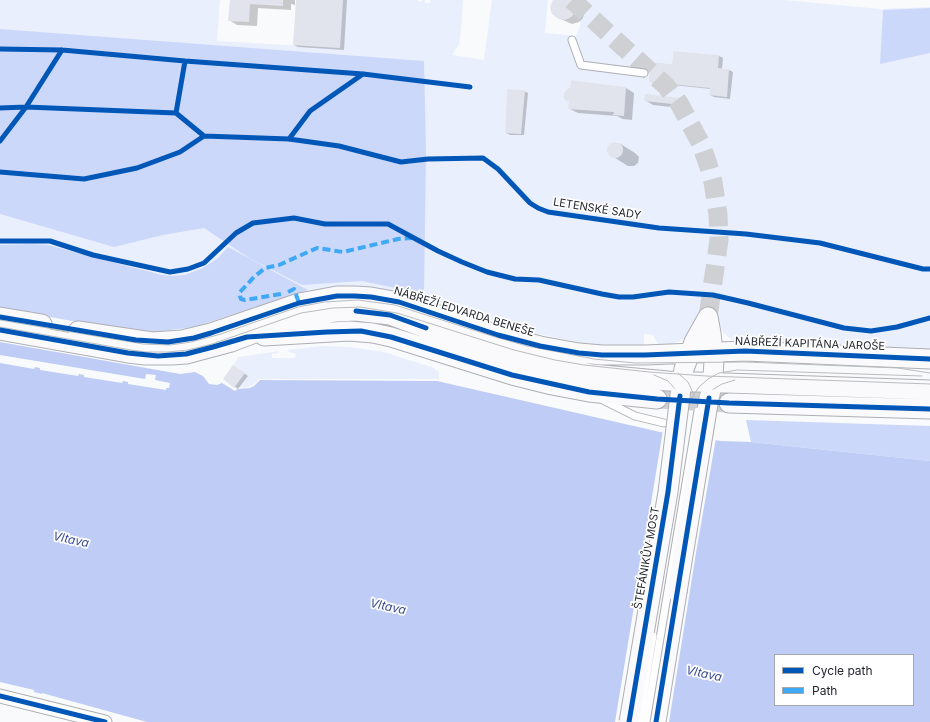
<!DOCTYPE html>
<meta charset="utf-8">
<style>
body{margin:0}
#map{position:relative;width:930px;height:722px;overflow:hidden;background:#f9fafc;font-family:Inter,sans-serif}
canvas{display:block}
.legend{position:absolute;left:774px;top:654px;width:140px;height:52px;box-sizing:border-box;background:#fff;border:1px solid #a7a8ab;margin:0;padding:5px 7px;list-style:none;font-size:12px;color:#23262d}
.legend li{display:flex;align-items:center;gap:8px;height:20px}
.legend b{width:20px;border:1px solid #a7a8ab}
</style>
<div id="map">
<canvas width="930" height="722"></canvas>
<ul class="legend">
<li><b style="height:5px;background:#0057b8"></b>Cycle path</li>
<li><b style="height:5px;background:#3fa9f5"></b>Path</li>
</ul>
</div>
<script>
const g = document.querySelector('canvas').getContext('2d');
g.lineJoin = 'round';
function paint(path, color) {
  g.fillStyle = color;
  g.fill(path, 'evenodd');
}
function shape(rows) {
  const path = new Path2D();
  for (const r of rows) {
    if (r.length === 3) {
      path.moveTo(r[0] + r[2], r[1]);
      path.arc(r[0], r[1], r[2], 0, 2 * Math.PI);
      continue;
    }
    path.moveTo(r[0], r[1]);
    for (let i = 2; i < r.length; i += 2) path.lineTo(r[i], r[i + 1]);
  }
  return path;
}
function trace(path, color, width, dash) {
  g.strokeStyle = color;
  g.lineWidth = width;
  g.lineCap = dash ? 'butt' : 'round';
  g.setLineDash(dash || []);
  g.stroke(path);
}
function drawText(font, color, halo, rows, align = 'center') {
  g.font = font + ' Inter,sans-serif';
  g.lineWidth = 3.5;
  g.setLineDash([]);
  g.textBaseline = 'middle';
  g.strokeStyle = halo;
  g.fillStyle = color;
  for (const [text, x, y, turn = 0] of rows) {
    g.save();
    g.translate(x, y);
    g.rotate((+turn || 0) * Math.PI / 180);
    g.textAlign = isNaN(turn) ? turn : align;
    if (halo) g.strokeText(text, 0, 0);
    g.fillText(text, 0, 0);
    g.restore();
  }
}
const green = shape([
 [0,0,220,0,217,41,340,48,343,0,417,0,421,2,422,0,425,0,425,3,430,3,430,0,463,0,461,30,459,44,452,55,484,60,492,0,548,0,545,33,576,36,580,27,581,0,785,0,881,9,930,7,930,351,752,341,740,342,731,339,723,333,719,321,697,318,684,339,671,345,662,347,658,344,654,337,652,335,644,334,644,348,592,345,524,331,412,295,370,287,351,287,308,290,194,327,154,332,111,328,0,308],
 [673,51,719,55,718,68,729,69,727,97,709,95,710,88,649,82,650,62,672,64],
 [571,80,626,87,624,115,614,115,614,112,569,109,569,101,566,101,563,97,564,91,568,88,570,88],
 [507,89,525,90,521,134,505,133],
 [613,142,619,142,623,147,622,153,618,158,611,157,607,152,608,146],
 [323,346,350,347,384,352,434,368,439,372,439,379,259,379,254,384,248,387,234,388,244,373,233,365,239,357,279,351,278,353,272,354,272,358,295,358,296,354,289,352,287,350]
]);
const forest = shape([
 [930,8,930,53,880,64,883,10],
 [0,29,424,61,426,151,424,294,362,281,302,285,249,258,204,228,163,235,114,247,0,214],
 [32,244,48,245,162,275,172,276,185,275,203,268,218,258,228,247,308,290,194,327,154,332,111,328,0,308,0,245],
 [746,420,930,426,930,461,751,442]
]);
const water = shape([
 [0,342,180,374,195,372,203,376,209,384,217,385,222,383,235,391,237,389,250,388,254,386,260,380,437,381,660,432,721,441,751,442,930,461,930,722,147,722,42,693,42,694,34,692,34,690,0,682],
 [775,655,913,655,913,705,775,705]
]);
const pier = shape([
 [0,355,145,379,146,374,156,375,155,380,170,383,169,388,166,388,166,390,128,384,128,382,123,381,122,383,84,377,84,375,79,374,78,376,40,370,40,368,35,367,34,369,0,363],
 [663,430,716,438,696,553,669,722,615,722]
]);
const shadow = shape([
 [231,0,295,0,295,5,291,4,291,10,258,8,257,26,237,25,229,20],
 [297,0,347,0,344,50,298,47,294,45],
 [554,0,575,0,578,2,583,6,584,12,583,18,579,22,572,24,558,18],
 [674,52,719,56,723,58,722,69,729,70,733,72,730,99,714,97,710,95,711,89,653,83,650,81,673,65],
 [626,88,634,93,632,120,623,119,617,116,578,113,570,109,570,102,567,100],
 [524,91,528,93,524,135,510,135,506,133],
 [646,95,682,99,690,103,689,109,653,105,645,100],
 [613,143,619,143,635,153,639,157,638,163,634,166,628,166,612,156,608,152,609,146],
 [237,368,248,376,238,389,235,387]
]);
const building = shape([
 [230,0,283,0,283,6,250,4,249,22,228,21],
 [296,0,343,0,340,48,293,45],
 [553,0,575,0,577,7,575,13,570,18,564,20,557,18,552,14,550,7],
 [673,51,719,55,718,68,729,69,727,97,709,95,710,88,649,82,650,62,672,64],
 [571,80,626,87,624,116,613,115,614,112,568,109,569,101,566,101,563,97,564,92,568,88,570,88],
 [507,89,525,90,521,134,505,133],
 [645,94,682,98,682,105,644,101],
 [615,150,8],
 [233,365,245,373,234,388,223,379]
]);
const secondaryTunnel = shape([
 [572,0,666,86,679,103,700,142,708,164,713,182,718,215,719,240,708,317],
 [657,399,729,403]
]);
const lane = shape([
 [572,40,581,65,644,73],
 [603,400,635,416,664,423]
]);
const street = shape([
 [0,696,105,722]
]);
const secondary = shape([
 [0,317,42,324],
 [708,317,711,333,714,361,713,376,710,395],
 [0,330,128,353,145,355,172,355,186,354,231,342,276,325,307,316,335,312,356,311,390,315,486,350,543,365,592,374,668,381,930,390],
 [78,331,152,342,182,340,211,333,299,303,337,296,355,296,371,297,399,302,498,335,540,346,579,353,602,355,645,355,745,351,930,359],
 [264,336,349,331,373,333,391,337,512,375,552,385,589,392,657,399],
 [680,395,684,369,694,342,708,317],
 [729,403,930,409],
 [656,722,677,592]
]);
const tram = shape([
 [0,320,143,344,170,345,191,342,221,334,298,307,324,302,358,300,395,305,492,336,527,346,594,359,635,363,745,362,898,368,930,373],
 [0,327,131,350,146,352,168,352,188,350,212,344,301,313,333,308,360,307,397,313,514,350,555,360,584,365,649,372,706,376,930,384],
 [678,373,688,382,695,397],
 [654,375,668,381,677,391,683,402,685,415],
 [639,722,672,518,686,418,691,399,699,387,708,379,719,373,737,370,922,376],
 [646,722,696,420,702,403,712,390,722,384,735,380]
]);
const laneBridge = shape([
 [639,722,653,636],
 [646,722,698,411]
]);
const secondaryBridge = shape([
 [677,592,709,398],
 [629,722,668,492,680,396]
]);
const quiet = shape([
 [288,292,294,289,299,303],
 [281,294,245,300,241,299,240,296,240,292,254,277,265,268,279,265,317,248,343,252,398,239,412,238]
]);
const cycleway = shape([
 [0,49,62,50,185,61,363,74,470,87],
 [0,108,26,107,176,113,204,136],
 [176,113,185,61],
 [289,139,310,111,363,74],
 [0,141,26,107,62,50],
 [0,172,84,179,137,168,180,152,204,136,289,139,339,146,401,162,428,159,483,158,498,169,530,203,538,208,548,212,659,228,746,234,820,243,923,269,930,269],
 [0,241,50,241,93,255,170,272,188,269,204,263,236,233,253,223,294,218,325,224,388,224,438,251,462,262,487,272,515,279,539,280,602,294,619,297,633,297,669,292,713,295,748,303,844,328,871,331,897,327,930,318],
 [356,311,390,315,426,328],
 [0,317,136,340,168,342,194,338,211,333,299,303,337,296,355,296,371,297,399,302,498,335,540,346,579,353,602,355,645,355,745,351,930,359],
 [0,330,128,353,158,356,186,354,213,347,247,337,327,332,361,331,391,337,512,375,589,392,657,399,729,403,930,409],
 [0,696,105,722],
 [629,722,668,492,680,396],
 [656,722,709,398]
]);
const streetNames = [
 ["LETENSKÉ SADY",597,209,9],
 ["NÁBŘEŽÍ EDVARDA BENEŠE",464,312,17],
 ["NÁBŘEŽÍ KAPITÁNA JAROŠE",810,344,2],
 ["ŠTEFÁNIKŮV MOST",647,558,-80]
];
const waterNames = [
 ["Vltava",71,540,12],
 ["Vltava",388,607,12],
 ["Vltava",704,674,12]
];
paint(green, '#eaeffd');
paint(forest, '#ccd8f9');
paint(water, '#beccf6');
paint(pier, '#f9fafc');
paint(shadow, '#0003');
paint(building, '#e1e4ec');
trace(secondaryTunnel, '#ced0d3', 19, [19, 10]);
trace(lane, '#adafb3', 9);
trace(street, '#adafb3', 15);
trace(secondary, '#adafb3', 21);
trace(lane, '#fefeff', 7);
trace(street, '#fefeff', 13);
trace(secondary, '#fafafc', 19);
trace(tram, '#bbbcbd', 1);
trace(laneBridge, '#adafb3', 9, []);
trace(secondaryBridge, '#adafb3', 21, []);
trace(laneBridge, '#fefeff', 7);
trace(secondaryBridge, '#fafafc', 19);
trace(quiet, '#3fa9f5', 4, [8, 4]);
trace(cycleway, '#0057b8', 5);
drawText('11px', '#23262d', '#fff', streetNames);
drawText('italic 12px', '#384c91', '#fff', waterNames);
</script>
